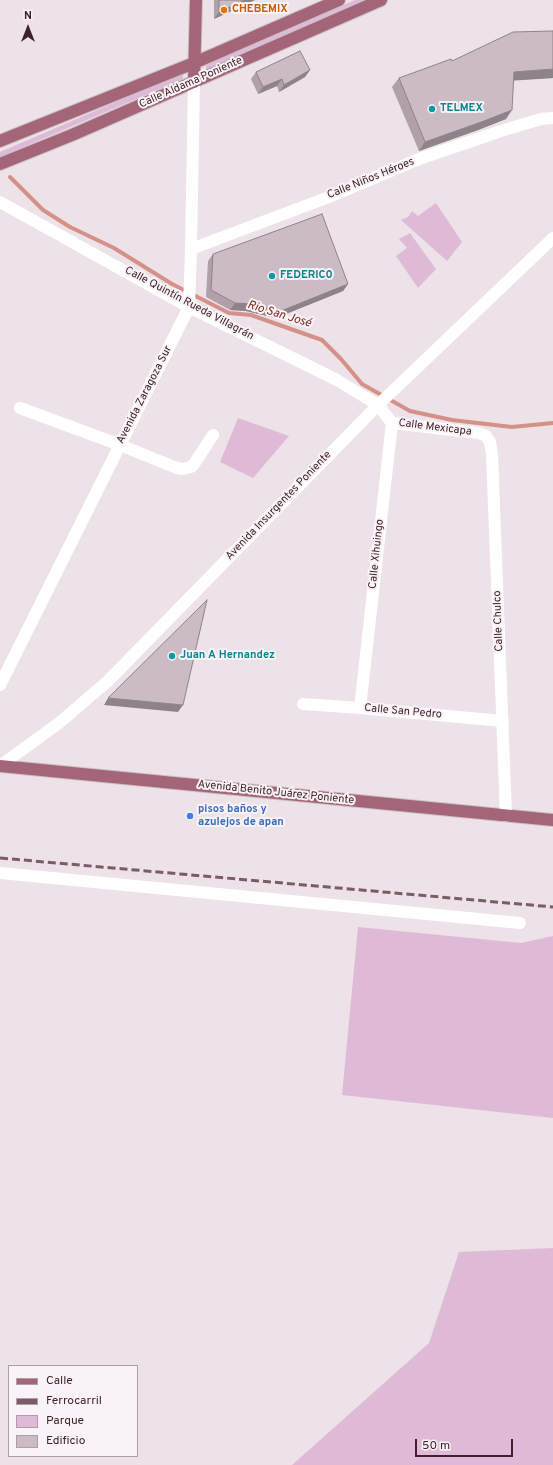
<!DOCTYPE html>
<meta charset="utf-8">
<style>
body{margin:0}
#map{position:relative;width:553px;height:1465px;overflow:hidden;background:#ede2e8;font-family:Overpass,sans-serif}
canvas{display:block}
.legend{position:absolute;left:8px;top:1365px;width:130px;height:92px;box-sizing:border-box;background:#f9f3f7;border:1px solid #af9fa5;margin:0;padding:5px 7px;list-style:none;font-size:12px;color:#40212b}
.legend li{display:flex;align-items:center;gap:8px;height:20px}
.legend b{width:20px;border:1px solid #af9fa5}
.north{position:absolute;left:8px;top:8px;width:40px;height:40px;-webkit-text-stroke:3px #f9f3f7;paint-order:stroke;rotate:0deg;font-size:11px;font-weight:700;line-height:16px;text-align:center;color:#40212b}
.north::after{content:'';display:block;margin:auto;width:14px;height:18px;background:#40212b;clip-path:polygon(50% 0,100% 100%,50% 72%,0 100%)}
.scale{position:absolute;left:415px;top:1439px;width:98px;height:18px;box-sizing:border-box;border:2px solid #40212b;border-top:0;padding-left:5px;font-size:12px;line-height:14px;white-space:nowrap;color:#40212b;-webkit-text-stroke:3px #f9f3f7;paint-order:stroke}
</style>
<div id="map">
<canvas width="553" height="1465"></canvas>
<ul class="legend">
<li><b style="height:5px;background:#a56578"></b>Calle</li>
<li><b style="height:5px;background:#7b5c66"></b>Ferrocarril</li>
<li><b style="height:11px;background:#dfbad7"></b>Parque</li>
<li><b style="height:11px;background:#cbbbc2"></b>Edificio</li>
</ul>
<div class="north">N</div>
<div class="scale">50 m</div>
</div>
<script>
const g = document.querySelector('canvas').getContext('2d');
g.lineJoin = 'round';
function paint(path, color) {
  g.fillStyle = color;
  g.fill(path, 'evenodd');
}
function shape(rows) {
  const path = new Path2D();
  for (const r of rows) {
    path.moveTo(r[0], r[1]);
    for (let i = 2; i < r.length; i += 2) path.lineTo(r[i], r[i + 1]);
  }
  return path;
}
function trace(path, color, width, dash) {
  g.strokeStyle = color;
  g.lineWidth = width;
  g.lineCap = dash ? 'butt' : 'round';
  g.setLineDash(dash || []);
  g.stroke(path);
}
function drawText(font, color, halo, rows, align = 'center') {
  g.font = font + ' Overpass,sans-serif';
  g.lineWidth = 4;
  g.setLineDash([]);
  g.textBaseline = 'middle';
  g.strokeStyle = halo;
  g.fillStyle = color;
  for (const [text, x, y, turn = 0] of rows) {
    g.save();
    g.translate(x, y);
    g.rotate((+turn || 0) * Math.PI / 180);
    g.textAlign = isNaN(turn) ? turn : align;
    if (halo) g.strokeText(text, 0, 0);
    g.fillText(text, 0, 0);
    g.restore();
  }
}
const green = shape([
 [355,0,367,0,206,70,206,65],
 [183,73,183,79,0,157,0,152],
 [436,203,462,242,447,261,401,220,408,217,412,211,418,216],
 [410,233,436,269,418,288,396,256,407,248,399,239],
 [238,418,289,436,253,478,220,462],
 [358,927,521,943,553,936,553,1118,342,1095],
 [553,1248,553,1465,292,1465,429,1343,459,1252]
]);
const stream = shape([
 [10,177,43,210,70,227,114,248,172,284,229,313,251,315,322,340,341,359,362,384,410,411,452,420,512,427,553,423]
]);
const minor = shape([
 [0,202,189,307,337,380,378,405,392,423,360,708],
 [191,249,329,197,419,159,504,130,541,119,553,118],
 [20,408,120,445,177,468,182,469,191,467,194,464,213,435],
 [392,423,479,433,486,436,490,442,492,454,506,816],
 [0,685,189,307,191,249,194,82],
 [303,704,360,708,503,721],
 [0,766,59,723,108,681,378,405,553,238],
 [0,873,520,923]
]);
const major = shape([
 [194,82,196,0],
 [0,141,194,63,339,0],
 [0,164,72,135,381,0],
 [0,766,553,820]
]);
const rail = shape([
 [0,858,553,907]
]);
const wall = shape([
 [214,0,255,0,214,19],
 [452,61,553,78,514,80,506,119,478,130,419,151,392,87,399,78],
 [310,70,305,77,279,92,277,86,258,94,251,79,256,72],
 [213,254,348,284,343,291,276,318,246,311,230,310,206,297,208,261]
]);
const shadedWall = shape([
 [245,0,255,0,214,19,219,12],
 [553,69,553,78,508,81,514,72],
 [310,70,305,77,279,92,284,85],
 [282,79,277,86,258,94,263,87],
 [512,110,506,119,478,130,419,151,425,142],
 [348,284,343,291,276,318,246,311,230,310,235,303],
 [108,698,183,705,178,712,104,705]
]);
const building = shape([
 [219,0,245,0,219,12,219,0],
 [553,31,553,69,514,72,512,110,484,121,425,142,399,78,451,59,452,61,513,32,553,31],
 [300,51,310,70,284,85,282,79,263,87,256,72,300,51],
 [322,214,348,284,281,311,251,304,235,303,211,290,213,254,322,214],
 [207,600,183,705,108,698,207,600]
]);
const markers = [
 [224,10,4,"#e8710a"],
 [432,109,4,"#0f9aa8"],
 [272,276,4,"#0f9aa8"],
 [172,656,4,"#0f9aa8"],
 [190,816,4,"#3f7fe0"]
];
const foodNames = [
 ["CHEBEMIX",232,10]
];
const streetNames = [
 ["Calle Aldama Poniente",191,83,-24],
 ["Calle Niños Héroes",371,179,-22],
 ["Calle Quintín Rueda Villagrán",189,304,28],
 ["Avenida Zaragoza Sur",145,395,-63],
 ["Calle Mexicapa",435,428,7],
 ["Avenida Insurgentes Poniente",279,506,-46],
 ["Calle Xihuingo",377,554,-84],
 ["Calle Chulco",499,621,-92],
 ["Calle San Pedro",403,712,5],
 ["Avenida Benito Juárez Poniente",276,793,6]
];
const cultureNames = [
 ["TELMEX",440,109],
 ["FEDERIC0",280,276],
 ["Juan A Hernandez",180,656]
];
const shopNames = [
 ["pisos baños y",198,810],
 ["azulejos de apan",198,823]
];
const waterNames = [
 ["Rio San José",279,315,17]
];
paint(green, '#dfbad7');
trace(stream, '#d59088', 4);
trace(major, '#cac1c4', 14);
trace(minor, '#fff', 12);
trace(major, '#a56578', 12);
trace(rail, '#7b5c66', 3, [8, 4]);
paint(wall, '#afa1a7');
paint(shadedWall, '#8e8388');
paint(building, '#cbbbc2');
trace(building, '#8e8388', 1);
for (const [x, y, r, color] of markers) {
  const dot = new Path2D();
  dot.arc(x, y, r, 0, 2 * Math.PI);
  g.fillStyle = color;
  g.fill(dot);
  trace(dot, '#f9f3f7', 1.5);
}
drawText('bold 11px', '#c56008', '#f9f3f7', foodNames, 'left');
drawText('11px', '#40212b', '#f9f3f7', streetNames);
drawText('bold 11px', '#0d838f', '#f9f3f7', cultureNames, 'left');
drawText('bold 11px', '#366cbe', '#f9f3f7', shopNames, 'left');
drawText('italic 12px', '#7f2418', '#f9f3f7', waterNames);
</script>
